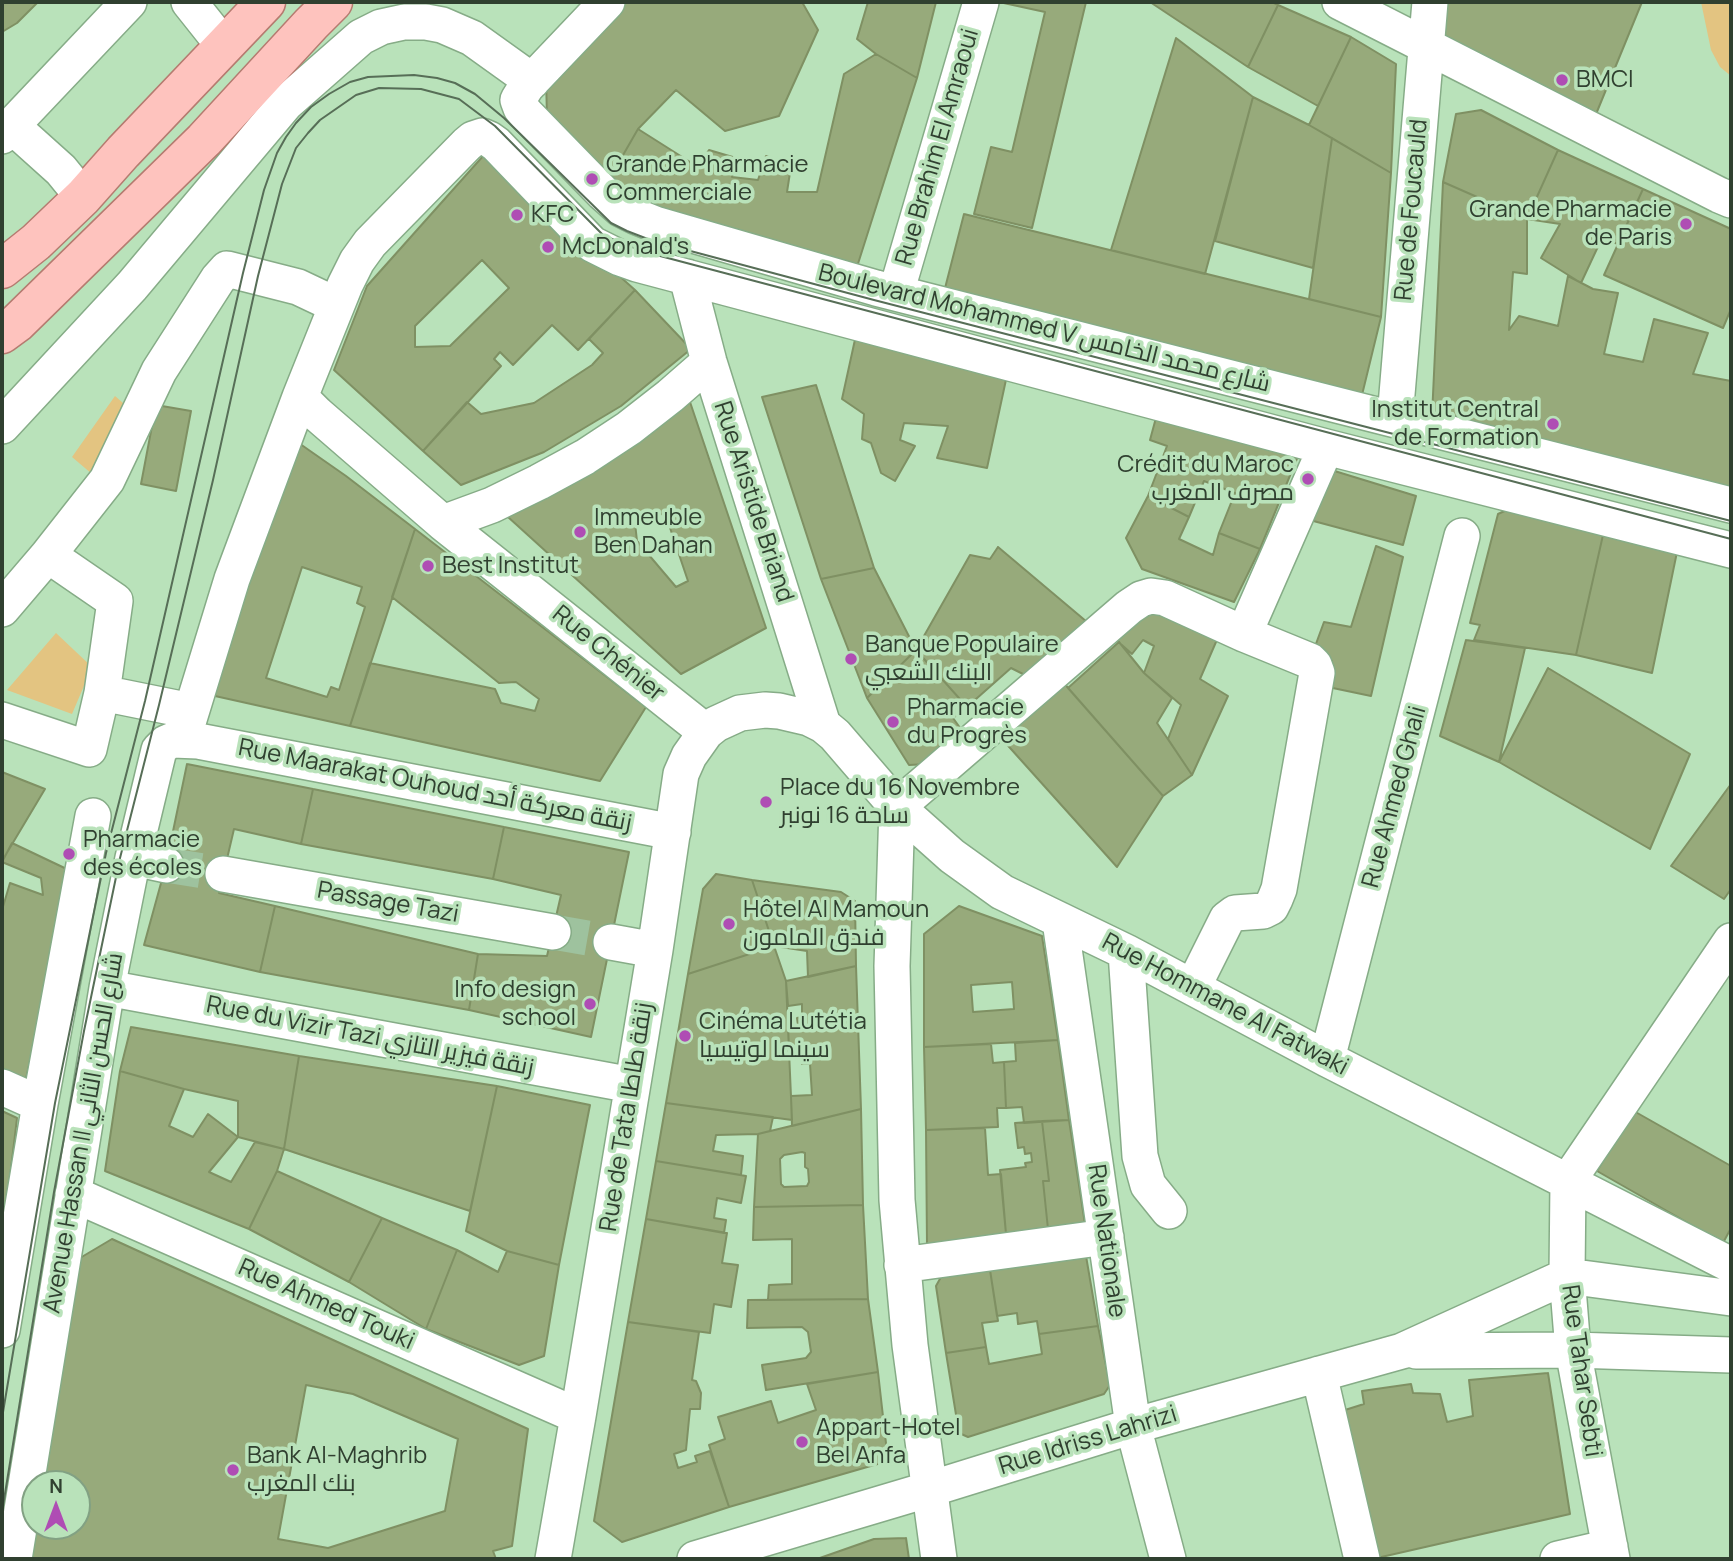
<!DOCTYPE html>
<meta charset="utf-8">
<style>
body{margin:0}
#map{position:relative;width:1733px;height:1561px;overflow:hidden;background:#b9e2ba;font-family:Manrope,sans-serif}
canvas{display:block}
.frame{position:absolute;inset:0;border:4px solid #304030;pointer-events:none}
.north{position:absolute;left:21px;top:1470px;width:70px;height:70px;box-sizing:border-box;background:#b9e2ba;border:2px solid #82a183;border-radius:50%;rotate:0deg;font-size:19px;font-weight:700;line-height:28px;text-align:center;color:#304030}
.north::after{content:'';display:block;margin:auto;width:24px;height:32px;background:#af4db4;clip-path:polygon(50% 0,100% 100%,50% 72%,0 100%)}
</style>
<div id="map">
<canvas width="1733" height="1561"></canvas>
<div class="frame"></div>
<div class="north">N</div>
</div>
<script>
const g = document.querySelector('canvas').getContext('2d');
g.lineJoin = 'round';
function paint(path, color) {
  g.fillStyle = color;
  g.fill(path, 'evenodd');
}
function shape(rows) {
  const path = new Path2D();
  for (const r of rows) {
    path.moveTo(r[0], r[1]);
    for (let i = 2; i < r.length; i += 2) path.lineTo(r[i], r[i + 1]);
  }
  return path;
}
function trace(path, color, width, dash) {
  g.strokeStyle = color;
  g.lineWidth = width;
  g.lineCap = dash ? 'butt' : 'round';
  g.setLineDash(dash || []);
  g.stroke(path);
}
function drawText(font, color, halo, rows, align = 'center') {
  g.font = font + ' Manrope,Cairo,sans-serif';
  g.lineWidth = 7;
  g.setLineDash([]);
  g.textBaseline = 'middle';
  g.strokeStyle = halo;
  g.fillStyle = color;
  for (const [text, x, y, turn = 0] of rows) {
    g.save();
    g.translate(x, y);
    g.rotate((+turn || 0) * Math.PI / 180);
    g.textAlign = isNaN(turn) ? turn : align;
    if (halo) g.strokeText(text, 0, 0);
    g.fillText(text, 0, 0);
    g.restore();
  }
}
const green = shape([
 [1701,2,1731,2,1731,76,1720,67,1711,50],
 [115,396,130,409,92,474,72,457],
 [56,633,92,667,72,714,7,690]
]);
const building = shape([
 [2,2,38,2,17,23,2,32,2,2],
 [618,2,802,2,818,30,779,116,725,131,676,90,638,129,611,176,547,117,546,78,618,2],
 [868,2,936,2,917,78,876,54,857,39,868,2],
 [999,2,1086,2,1032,228,974,214,991,147,1012,152,1045,12,999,2],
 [1150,2,1272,2,1278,5,1248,67,1150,2],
 [1438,2,1642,2,1594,119,1432,41,1438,2],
 [1278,5,1351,37,1318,106,1248,67,1278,5],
 [1351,37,1396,64,1391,173,1309,125,1351,37],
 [1176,38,1253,97,1205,274,1111,250,1176,38],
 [876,54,917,78,856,270,635,206,609,185,611,176,638,129,698,167,709,150,736,158,732,177,758,180,766,156,791,166,787,192,817,192,844,74,876,54],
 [1253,97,1309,125,1332,138,1313,268,1215,241,1253,97],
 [1481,110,1558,150,1527,219,1443,182,1456,114,1481,110],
 [1332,138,1391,173,1381,317,1309,299,1332,138],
 [1558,150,1643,189,1618,244,1602,238,1581,283,1541,258,1560,224,1527,219,1558,150],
 [484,155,635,290,578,350,552,325,513,365,500,352,494,359,501,366,423,451,334,370,367,286,484,155],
 [482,260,509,288,450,346,415,347,415,326,482,260],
 [1443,182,1527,219,1527,274,1513,272,1509,330,1519,316,1558,326,1568,276,1593,289,1618,293,1604,354,1643,362,1654,319,1708,333,1693,374,1731,381,1731,492,1432,416,1443,182],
 [1643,189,1731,229,1731,309,1723,328,1604,275,1643,189],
 [964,214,1381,317,1361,399,943,296,964,214],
 [635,290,691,349,621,406,544,452,461,485,423,451,467,402,481,414,534,403,592,365,603,353,589,339,635,290],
 [856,335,1007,375,987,468,937,458,948,426,904,423,900,440,915,446,895,481,881,473,871,443,862,439,864,414,842,399,856,335],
 [816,385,874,568,821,579,762,397,816,385],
 [689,399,766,628,681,674,508,517,689,399],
 [655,511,666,516,688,581,676,587,637,541,635,523,655,511],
 [156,405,191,411,176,491,141,484,156,405],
 [1157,414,1298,456,1260,549,1219,533,1235,493,1204,481,1189,517,1148,496,1167,446,1150,440,1157,414],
 [293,439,346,476,415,529,350,726,206,694,293,439],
 [302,567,362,587,357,603,365,607,339,690,331,687,327,697,266,678,302,567],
 [1328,469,1416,496,1403,545,1306,519,1328,469],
 [1148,496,1189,517,1179,539,1213,555,1219,533,1260,549,1234,602,1142,569,1126,538,1148,496],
 [1509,509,1603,535,1576,655,1474,640,1480,625,1470,623,1498,514,1509,509],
 [415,529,646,707,600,781,350,726,370,663,495,689,501,703,535,711,539,699,516,682,499,683,392,597,415,529],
 [1603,535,1677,552,1652,673,1576,655,1603,535],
 [1376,546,1403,557,1371,696,1328,687,1332,661,1313,652,1324,622,1351,627,1376,546],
 [998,547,1087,622,1031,678,1011,668,967,707,916,650,970,555,990,559,998,547],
 [874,568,916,650,867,698,821,579,874,568],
 [1158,606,1219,635,1200,679,1228,696,1192,775,1168,739,1181,705,1144,673,1154,646,1143,640,1132,654,1114,638,1158,606],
 [1466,640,1525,648,1499,762,1440,736,1466,640],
 [1119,642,1144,673,1172,698,1157,723,1192,775,1163,796,1068,688,1119,642],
 [916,650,967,707,953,718,963,732,928,764,909,765,867,698,916,650],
 [1548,668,1690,754,1650,849,1499,762,1548,668],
 [1062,681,1163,796,1117,867,1002,739,1062,681],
 [187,764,313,789,301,844,234,829,219,893,275,906,260,972,144,945,166,865,187,764],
 [2,772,45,789,2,861,2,772],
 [1731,784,1731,889,1724,899,1671,866,1731,784],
 [313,789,504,827,493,879,301,844,313,789],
 [504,827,629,852,591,1037,469,1010,478,954,547,956,561,895,493,879,504,827],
 [12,843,73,872,23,1092,2,1082,2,910,10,883,43,895,41,878,2,862,12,843],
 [716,874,752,880,774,946,688,974,703,889,716,874],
 [752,880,841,892,855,901,856,966,808,977,807,951,774,946,752,880],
 [275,906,478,954,469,1010,260,972,275,906],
 [959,906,1042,936,1058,1040,924,1047,924,934,959,906],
 [1012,982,1014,1009,973,1012,971,985,1012,982],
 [774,946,786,981,792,1120,666,1103,688,974,774,946],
 [856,966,861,1109,792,1126,791,1096,812,1095,810,1064,802,1064,802,1049,789,1049,788,1025,798,1025,797,1018,802,1017,802,1004,788,1006,786,981,856,966],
 [131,1027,299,1056,284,1149,238,1137,238,1101,184,1089,120,1071,131,1027],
 [1058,1040,1069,1120,1024,1123,1022,1107,1006,1108,1004,1062,1016,1061,1015,1043,1058,1040],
 [991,1044,993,1063,1004,1062,1006,1108,997,1108,998,1127,926,1130,924,1047,991,1044],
 [299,1056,497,1086,470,1211,284,1149,299,1056],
 [120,1071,184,1089,169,1126,193,1137,208,1114,238,1137,209,1172,231,1182,255,1142,284,1149,277,1171,249,1229,105,1171,120,1071],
 [497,1086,590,1105,559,1265,507,1251,466,1231,497,1086],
 [666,1103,773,1117,770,1131,758,1134,716,1135,713,1151,743,1156,741,1175,656,1161,666,1103],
 [861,1109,863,1205,754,1207,758,1134,861,1109],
 [802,1152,805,1153,805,1167,808,1169,809,1182,807,1186,784,1187,781,1184,780,1159,784,1155,802,1152],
 [1632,1110,1731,1166,1731,1228,1723,1243,1597,1171,1632,1110],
 [2,1111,17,1118,3,1236,2,1235,2,1111],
 [1069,1120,1085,1224,1048,1229,1043,1181,1049,1181,1042,1121,1069,1120],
 [1042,1121,1049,1181,1043,1181,1048,1229,1006,1234,1000,1170,1026,1167,1025,1163,1032,1162,1031,1153,1025,1154,1024,1147,1018,1148,1015,1123,1042,1121],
 [985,1128,988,1175,1001,1174,1006,1234,927,1245,926,1130,985,1128],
 [656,1161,746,1176,741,1203,717,1198,714,1218,726,1220,724,1233,646,1219,656,1161],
 [277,1171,382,1218,349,1282,249,1229,277,1171],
 [863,1205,868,1299,768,1300,769,1285,792,1284,792,1239,753,1240,754,1207,863,1205],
 [382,1218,457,1250,426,1329,349,1282,382,1218],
 [646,1219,727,1233,722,1263,738,1265,731,1307,714,1304,710,1333,628,1322,646,1219],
 [112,1239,528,1429,512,1546,493,1551,496,1559,30,1559,35,1526,77,1526,77,1484,42,1484,80,1258,112,1239],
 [306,1385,353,1394,458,1439,445,1511,328,1548,278,1539,306,1385],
 [457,1250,498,1272,507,1251,559,1265,544,1356,519,1365,426,1329,457,1250],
 [1086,1256,1098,1326,1039,1334,1037,1321,1018,1324,1017,1313,997,1316,990,1270,1086,1256],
 [990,1270,998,1321,982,1323,986,1347,946,1353,936,1286,941,1277,990,1270],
 [868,1299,878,1372,766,1390,762,1365,806,1358,811,1352,808,1332,802,1327,747,1328,748,1300,868,1299],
 [628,1322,699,1332,692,1380,696,1381,701,1393,700,1409,690,1409,686,1450,674,1454,678,1468,697,1462,695,1456,710,1451,729,1507,622,1542,594,1521,628,1322],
 [1098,1326,1110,1385,1104,1394,968,1437,959,1433,946,1353,986,1347,989,1364,1042,1354,1039,1334,1098,1326],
 [878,1372,888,1461,729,1507,709,1445,725,1439,718,1417,771,1401,778,1423,816,1410,807,1384,878,1372],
 [1548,1373,1570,1514,1377,1558,1345,1410,1364,1404,1362,1391,1411,1384,1413,1393,1440,1394,1447,1422,1473,1416,1469,1380,1548,1373],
 [906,1538,909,1559,817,1559,874,1539,906,1538]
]);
const minorTunnel = shape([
 [166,865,223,874],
 [553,932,611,942]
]);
const minor = shape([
 [189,2,224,46],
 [607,2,526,87,518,100,521,108,526,114,603,193,621,209,635,216,655,224,876,288,1731,505],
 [1340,2,1719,195,1731,200],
 [12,126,61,170,83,197],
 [2,136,129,2],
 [687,277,709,362,823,725],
 [896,293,981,2],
 [300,397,317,414,443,523,706,732],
 [1395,418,1430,2],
 [2,426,132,286,286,103,361,37,381,27,404,22,426,22,442,25,472,38,532,81],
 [443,523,492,505,539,482,585,457,629,428,670,396,709,362],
 [2,609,48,555,107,480,159,371,218,279,227,269,298,287,336,305],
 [1244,634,1326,447],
 [102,693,191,711],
 [2,720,89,749,102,693,115,601,48,555],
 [183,739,232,579,300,397,345,285,357,261,370,243,467,144,473,139,482,136,489,139,496,144,592,244,620,258,637,264,1326,447,1731,550],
 [133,858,166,865],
 [223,874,553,932],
 [1060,921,1133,1426,1168,1559],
 [611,942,655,950],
 [1126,952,1140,1156,1148,1185,1169,1211],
 [107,988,632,1085],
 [1327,1059,1462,536],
 [2,1087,40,1104],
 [1568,1181,1567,1276,1573,1350,1612,1559],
 [1568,1181,1731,941],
 [73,1194,578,1416],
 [902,1265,1106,1237],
 [2,1330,40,1104,93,816],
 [1416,1351,1573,1350,1731,1355],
 [1319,1374,1362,1559],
 [14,1559,107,988,133,858,159,750,166,743,173,740,198,741,673,832],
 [553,1559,578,1416,655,950,681,774,689,756,706,732,716,724,740,713,765,710,779,711,809,718,823,725,835,735,897,807,952,856,1002,892,1126,952,1327,1059,1731,1265],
 [695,1559,930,1489,1133,1426,1402,1351,1567,1276,1731,1298],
 [939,1559,910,1345,897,1200,892,966,897,807,1129,607,1141,599,1151,596,1165,598,1244,634,1310,661,1314,665,1317,673,1279,889,1275,899,1271,907,1263,911,1235,913,1227,919,1193,987],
 [1558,1559,1610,1547]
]);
const major = shape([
 [2,269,36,242,83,197,123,152,266,2],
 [2,334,17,323,204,140,311,24,333,2]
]);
const tram = shape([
 [2,1418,55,1103,106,853,145,701,243,273,264,190,277,153,286,137,296,123,311,107,329,94,350,82,368,77,414,75,437,78,455,83,475,94,504,118,611,223,627,231,653,241,874,300,1731,521],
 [2,1512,54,1192,84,1031,120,858,159,705,213,480,258,276,282,184,296,148,308,133,320,120,356,95,379,88,421,89,459,99,495,126,603,235,621,243,645,252,1731,539]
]);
const markers = [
 [1562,80,7,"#af4db4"],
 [592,179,7,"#af4db4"],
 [517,215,7,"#af4db4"],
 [1686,224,7,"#af4db4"],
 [548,247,7,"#af4db4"],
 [1553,424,7,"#af4db4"],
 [1308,479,7,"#af4db4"],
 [580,532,7,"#af4db4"],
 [428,566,7,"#af4db4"],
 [851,659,7,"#af4db4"],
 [893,722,7,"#af4db4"],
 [766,802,7,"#af4db4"],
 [69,854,7,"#af4db4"],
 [729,924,7,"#af4db4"],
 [590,1004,7,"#af4db4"],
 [685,1036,7,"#af4db4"],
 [802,1442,7,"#af4db4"],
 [233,1470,7,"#af4db4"]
];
const poiNames = [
 ["BMCI",1576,80],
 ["Grande Pharmacie",606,165],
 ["Commerciale",606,193],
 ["Grande Pharmacie",1672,210,"right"],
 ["de Paris",1672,238,"right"],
 ["KFC",531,215],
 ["McDonald's",562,247],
 ["Institut Central",1539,410,"right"],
 ["de Formation",1539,438,"right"],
 ["Crédit du Maroc",1294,465,"right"],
 ["مصرف المغرب",1294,493,"right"],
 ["Immeuble",594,518],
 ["Ben Dahan",594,546],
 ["Best Institut",442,566],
 ["Banque Populaire",865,645],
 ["البنك الشعبي",865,673],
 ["Pharmacie",907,708],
 ["du Progrès",907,736],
 ["Place du 16 Novembre",780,788],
 ["ساحة 16 نونبر",780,816],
 ["Pharmacie",83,840],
 ["des écoles",83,868],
 ["Hôtel Al Mamoun",743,910],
 ["فندق المامون",743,938],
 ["Info design",576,990,"right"],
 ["school",576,1018,"right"],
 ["Cinéma Lutétia",699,1022],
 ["سينما لوتيسيا",699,1050],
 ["Appart-Hotel",816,1428],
 ["Bel Anfa",816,1456],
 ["Bank Al-Maghrib",247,1456],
 ["بنك المغرب",247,1484]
];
const streetNames = [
 ["Rue Brahim El Amraoui",938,147,-74],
 ["Rue de Foucauld",1412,210,-85],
 ["Boulevard Mohammed V شارع محمد الخامس",1044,329,14],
 ["Rue Aristide Briand",753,502,72],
 ["Rue Chénier",608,654,39],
 ["Rue Maarakat Ouhoud زنقة معركة أحد",435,786,11],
 ["Rue Ahmed Ghali",1395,797,-75],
 ["Passage Tazi",388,903,10],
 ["Rue Hommane Al Fatwaki",1225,1005,28],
 ["Rue du Vizir Tazi زنقة فيزير التازي",370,1037,11],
 ["Rue de Tata زنقة طاطا",627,1117,-81],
 ["Avenue Hassan II شارع الحسن الثاني",84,1133,-80],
 ["Rue Nationale",1106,1241,82],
 ["Rue Ahmed Touki",326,1305,24],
 ["Rue Tahar Sebti",1581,1371,82],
 ["Rue Idriss Lahrizi",1088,1441,-17]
];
paint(green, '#e3c481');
paint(building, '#97aa7b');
trace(building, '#7f9063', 2);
trace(minorTunnel, '#9ec29e', 35, [35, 18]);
trace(minor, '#86ac87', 38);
trace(major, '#b57b70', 41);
trace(minor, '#fff', 35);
trace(major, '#fec3be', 38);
trace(tram, '#576e57', 2);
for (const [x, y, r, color] of markers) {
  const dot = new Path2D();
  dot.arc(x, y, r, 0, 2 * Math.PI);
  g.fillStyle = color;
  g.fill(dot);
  trace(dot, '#b9e2ba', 2.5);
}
drawText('24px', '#304030', '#b9e2ba', poiNames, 'left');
drawText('24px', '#304030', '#b9e2ba', streetNames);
</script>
